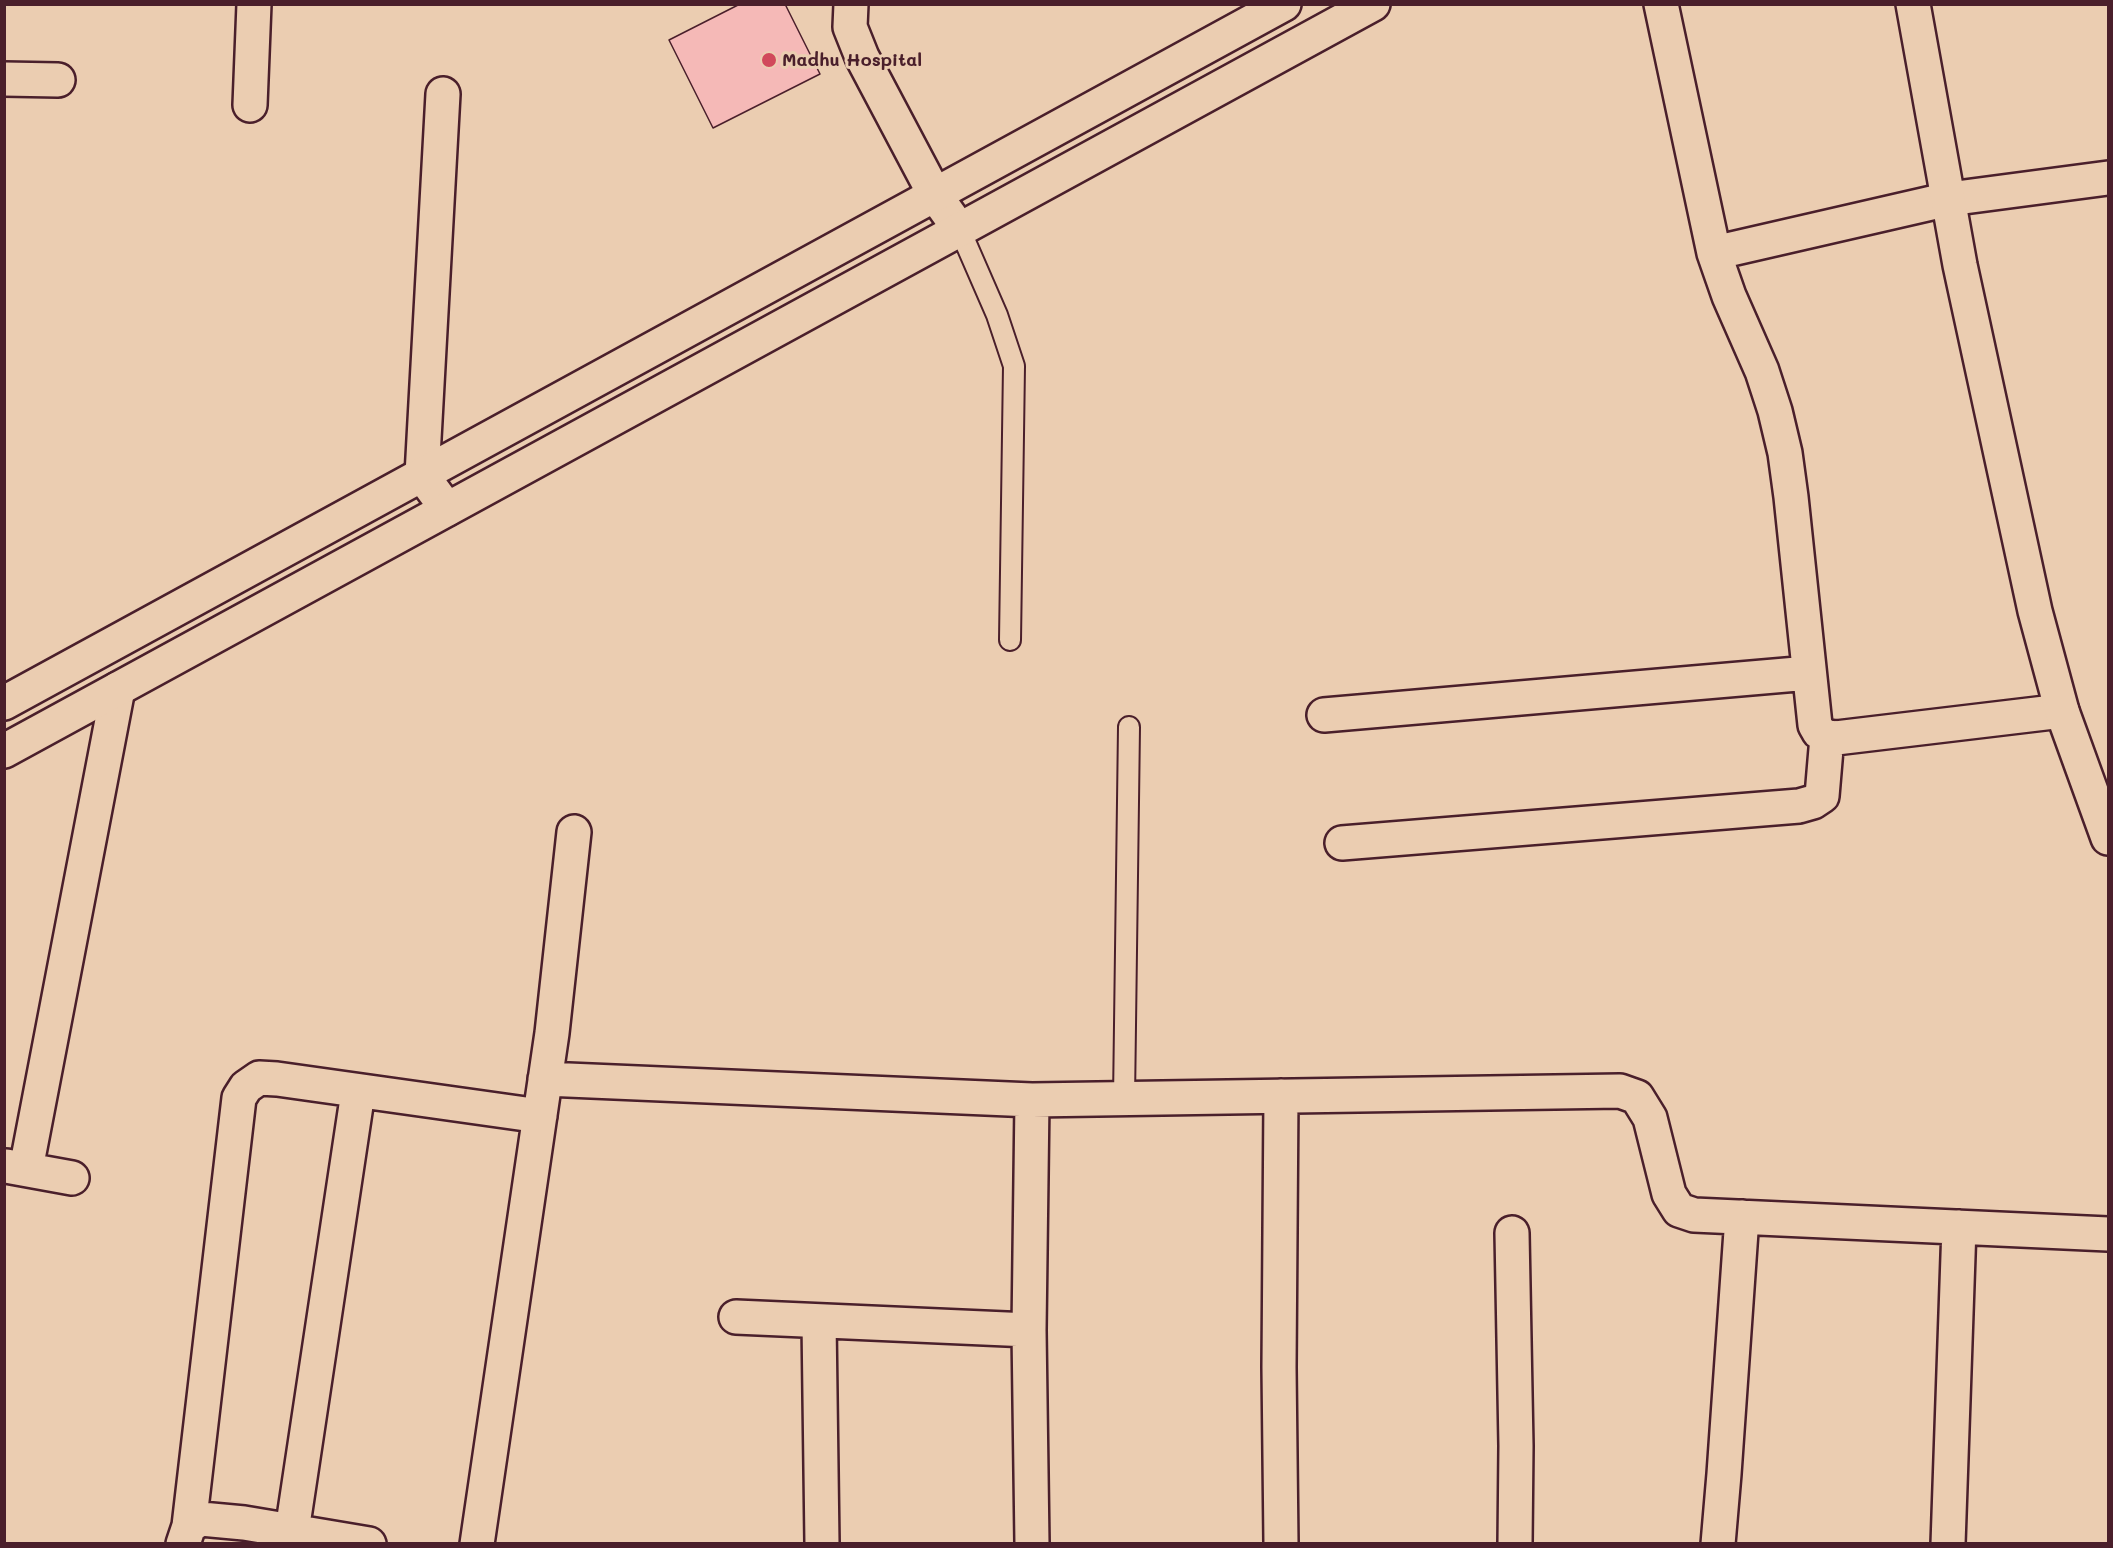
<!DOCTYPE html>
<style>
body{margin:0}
#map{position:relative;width:2113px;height:1548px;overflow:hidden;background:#ebcdb1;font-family:Mali,sans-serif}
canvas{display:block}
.frame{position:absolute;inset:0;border:6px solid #4a1f2b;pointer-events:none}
</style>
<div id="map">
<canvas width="2113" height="1548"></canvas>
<div class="frame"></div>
</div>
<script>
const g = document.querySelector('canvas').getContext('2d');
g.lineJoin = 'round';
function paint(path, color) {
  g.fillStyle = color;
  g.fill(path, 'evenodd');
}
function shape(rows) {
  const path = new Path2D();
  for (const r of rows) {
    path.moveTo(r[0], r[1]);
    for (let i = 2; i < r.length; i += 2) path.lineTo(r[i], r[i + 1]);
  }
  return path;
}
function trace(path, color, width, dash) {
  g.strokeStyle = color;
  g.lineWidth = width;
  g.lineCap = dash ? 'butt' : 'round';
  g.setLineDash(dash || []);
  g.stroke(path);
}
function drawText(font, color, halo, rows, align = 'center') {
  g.font = font + ' Mali,sans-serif';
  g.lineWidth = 6;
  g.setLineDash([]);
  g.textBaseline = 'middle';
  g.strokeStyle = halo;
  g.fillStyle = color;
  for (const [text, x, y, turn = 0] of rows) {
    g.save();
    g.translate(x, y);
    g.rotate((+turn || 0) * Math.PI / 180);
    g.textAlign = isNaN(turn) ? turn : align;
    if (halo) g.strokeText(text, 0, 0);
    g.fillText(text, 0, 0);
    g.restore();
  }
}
const building = shape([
 [740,4,785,4,820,74,713,128,669,40,740,4]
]);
const service = shape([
 [960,230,997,315,1014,366,1010,640],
 [1124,1099,1129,727]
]);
const minor = shape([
 [851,4,850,27,862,57,935,195,960,230],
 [1661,4,1714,253,1729,296,1762,371,1775,411,1785,453,1791,497,1815,725,1819,732,1827,737,1836,738,2062,711],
 [4,79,58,80],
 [443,94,422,475,447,509],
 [250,105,254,4],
 [1714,253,1949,199,2108,178],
 [1324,715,1809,673],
 [1342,843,1799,806,1813,802,1822,796,1827,737],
 [545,1079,1032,1100,1620,1091,1637,1097,1650,1118,1669,1194,1679,1210,1694,1215,2108,1234],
 [1281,1096,1279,1367,1281,1544],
 [6,1166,72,1178],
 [26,1169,118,689],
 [1512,1233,1516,1446,1515,1544],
 [736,1317,1029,1330],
 [819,1321,822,1544],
 [189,1526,239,1098,246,1087,259,1078,277,1079,540,1116],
 [292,1531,358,1092],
 [183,1544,189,1526,201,1519,244,1523,369,1544],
 [477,1544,552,1033,574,832],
 [1032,1544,1029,1330,1032,1100],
 [1718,1544,1724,1474,1742,1217],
 [1948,1544,1959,1227]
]);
const secondary = shape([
 [1913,4,1960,265,2035,611,2062,711,2108,838],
 [4,703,1284,4],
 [4,751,1373,4]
]);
const markers = [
 [769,60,8,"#d1495b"]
];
const poiNames = [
 ["Madhu Hospital",782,60]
];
paint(building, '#f5b9b7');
trace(building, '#4a1f2b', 1.5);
trace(service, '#4a1f2b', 24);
trace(minor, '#4a1f2b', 38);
trace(secondary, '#4a1f2b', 38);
trace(service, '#ebcdb1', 20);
trace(minor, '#ebcdb1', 33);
trace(secondary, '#ebcdb1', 33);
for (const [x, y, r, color] of markers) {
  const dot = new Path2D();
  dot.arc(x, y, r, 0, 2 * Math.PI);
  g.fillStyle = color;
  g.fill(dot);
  trace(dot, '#ebcdb1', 2);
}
drawText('bold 18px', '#4a1f2b', '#ebcdb1', poiNames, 'left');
</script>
